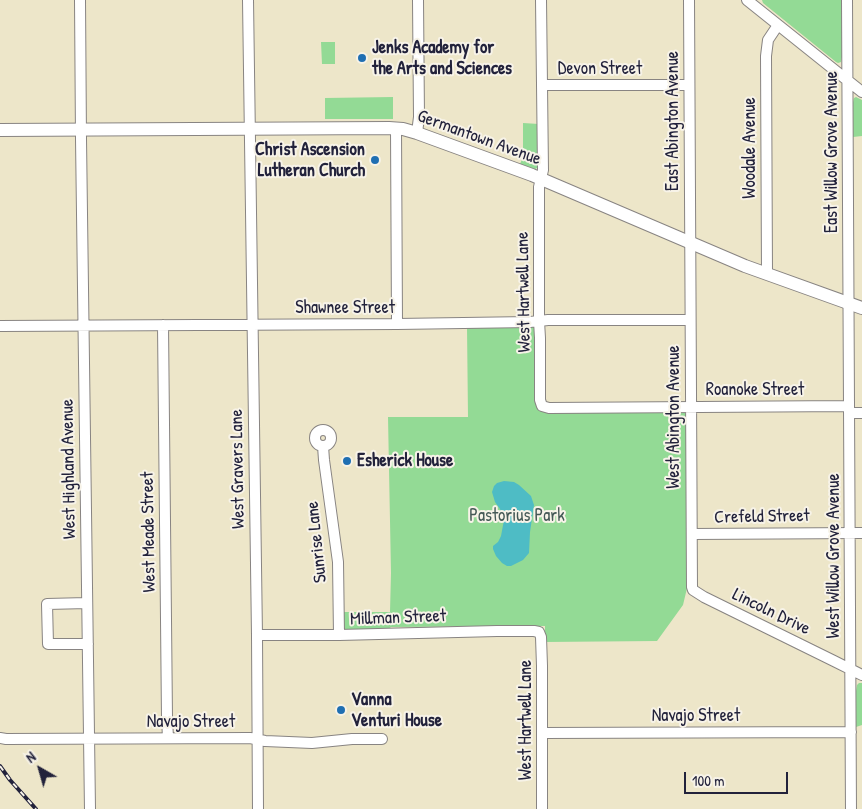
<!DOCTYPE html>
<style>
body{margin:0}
#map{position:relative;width:862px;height:809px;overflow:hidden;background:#ede6c9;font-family:"Patrick Hand",sans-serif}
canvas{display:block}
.north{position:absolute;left:15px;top:744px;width:50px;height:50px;-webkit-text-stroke:4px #f7f3e8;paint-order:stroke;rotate:322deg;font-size:14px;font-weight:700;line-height:20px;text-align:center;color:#22223b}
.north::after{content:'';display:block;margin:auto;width:18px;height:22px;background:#22223b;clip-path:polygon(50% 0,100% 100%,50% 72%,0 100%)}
.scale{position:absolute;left:684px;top:772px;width:104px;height:22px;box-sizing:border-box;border:2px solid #22223b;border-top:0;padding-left:6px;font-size:15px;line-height:18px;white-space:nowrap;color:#22223b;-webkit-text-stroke:4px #f7f3e8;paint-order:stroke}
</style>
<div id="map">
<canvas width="862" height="809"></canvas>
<div class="north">N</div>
<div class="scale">100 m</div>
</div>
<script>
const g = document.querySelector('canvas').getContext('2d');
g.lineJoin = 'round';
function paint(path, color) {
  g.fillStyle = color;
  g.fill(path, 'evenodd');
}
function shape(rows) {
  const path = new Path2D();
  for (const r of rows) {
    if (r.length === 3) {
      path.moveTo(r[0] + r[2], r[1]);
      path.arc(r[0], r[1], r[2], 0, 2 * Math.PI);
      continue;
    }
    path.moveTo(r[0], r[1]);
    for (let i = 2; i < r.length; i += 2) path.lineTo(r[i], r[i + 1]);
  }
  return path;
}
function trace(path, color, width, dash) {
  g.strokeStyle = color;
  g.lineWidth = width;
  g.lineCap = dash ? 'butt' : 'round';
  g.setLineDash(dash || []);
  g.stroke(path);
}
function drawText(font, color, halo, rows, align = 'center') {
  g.font = font + ' "Patrick Hand",sans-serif';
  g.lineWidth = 4;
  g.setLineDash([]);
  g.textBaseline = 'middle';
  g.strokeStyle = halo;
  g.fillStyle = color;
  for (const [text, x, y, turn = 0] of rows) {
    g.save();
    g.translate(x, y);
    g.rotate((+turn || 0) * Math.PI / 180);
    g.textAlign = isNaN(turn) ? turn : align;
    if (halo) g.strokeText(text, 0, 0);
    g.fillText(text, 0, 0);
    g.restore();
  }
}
const green = shape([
 [762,0,842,0,842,57,841,62,838,63,836,62,763,3],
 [321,42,335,42,335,64,322,64],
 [393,97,393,119,325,119,325,98],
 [856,97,862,100,862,136,853,137,853,102,854,98],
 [523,123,539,124,539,167,535,169,520,164,523,157],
 [536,326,537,404,686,412,687,414,688,584,683,605,657,641,545,642,545,626,391,627,386,631,344,631,341,612,390,612,391,573,388,417,468,417,467,327],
 [859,683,862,683,862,725,856,727,856,691,857,685]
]);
const water = shape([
 [504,481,514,482,519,485,531,496,534,505,530,532,529,553,523,560,511,566,507,566,502,563,496,556,493,549,493,546,498,542,501,536,504,520,500,509,495,502,492,492,494,486,497,483]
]);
const minor = shape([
 [80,0,81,139,90,809],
 [248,0,257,635,258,809],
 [541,0,543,170,539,187,539,321,540,338,540,400,542,406,549,408,849,406],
 [689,0,692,587,693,590,704,597,834,661,862,675],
 [747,0,862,92],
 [847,0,851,809],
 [542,85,689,85],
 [396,129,397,324],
 [417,133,419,117,418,0],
 [767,274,766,56,768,40,778,25],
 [163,325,167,718,168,738],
 [0,326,397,324,530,322,548,320,690,320],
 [849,413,862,413],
 [323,438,8],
 [323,446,324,460,338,562,339,635],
 [692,534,862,533],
 [87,603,47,604,48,644,88,644],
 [257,635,339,635,497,631,534,631,539,632,541,637,542,666,542,809],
 [542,733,851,732],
 [0,738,6,739,250,738,265,741,312,743,352,739,382,739]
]);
const major = shape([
 [0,130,389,128,403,129,417,133,532,175,745,266,862,308]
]);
const rail = shape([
 [0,766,10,780,36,809]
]);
const markers = [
 [362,58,5,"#1f6fb2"],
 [375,160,5,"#1f6fb2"],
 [347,461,5,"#1f6fb2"],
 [341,710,5,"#1f6fb2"]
];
const poiNames = [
 ["Jenks Academy for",372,48],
 ["the Arts and Sciences",372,69],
 ["Christ Ascension",365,150,"right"],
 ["Lutheran Church",365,171,"right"],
 ["Esherick House",357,461],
 ["Vanna",351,700],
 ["Venturi House",351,721]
];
const streetNames = [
 ["Devon Street",600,69],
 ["East Abington Avenue",673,121,-90],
 ["Germantown Avenue",479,138,20],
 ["Woodale Avenue",750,148,-90],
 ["East Willow Grove Avenue",832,152,-90],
 ["West Hartwell Lane",524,292,-91],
 ["Shawnee Street",345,308],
 ["Roanoke Street",755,390],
 ["West Abington Avenue",674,417,-90],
 ["West Highland Avenue",69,469,-91],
 ["West Gravers Lane",238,469,-91],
 ["Crefeld Street",762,517,-1],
 ["West Meade Street",149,532,-91],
 ["Sunrise Lane",317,542,-96],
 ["West Willow Grove Avenue",834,556,-90],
 ["Lincoln Drive",771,612,26],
 ["Millman Street",398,618,-2],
 ["Navajo Street",696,716],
 ["West Hartwell Lane",526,720,-90],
 ["Navajo Street",191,722]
];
const parkNames = [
 ["Pastorius Park",517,516]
];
paint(green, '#93da95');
paint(water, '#4ebcc5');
trace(minor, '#888482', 12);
trace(major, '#888482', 14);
trace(minor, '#fff', 10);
trace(major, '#fff', 12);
trace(rail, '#22223b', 4);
trace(rail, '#f7f3e8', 2, [5.5]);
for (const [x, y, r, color] of markers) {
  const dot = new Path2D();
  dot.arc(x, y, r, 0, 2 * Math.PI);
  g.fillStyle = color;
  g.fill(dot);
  trace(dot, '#f7f3e8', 2);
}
drawText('bold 18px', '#22223b', '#f7f3e8', poiNames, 'left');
drawText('18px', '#22223b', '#f7f3e8', streetNames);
drawText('18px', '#445956', '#f7f3e8', parkNames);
</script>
